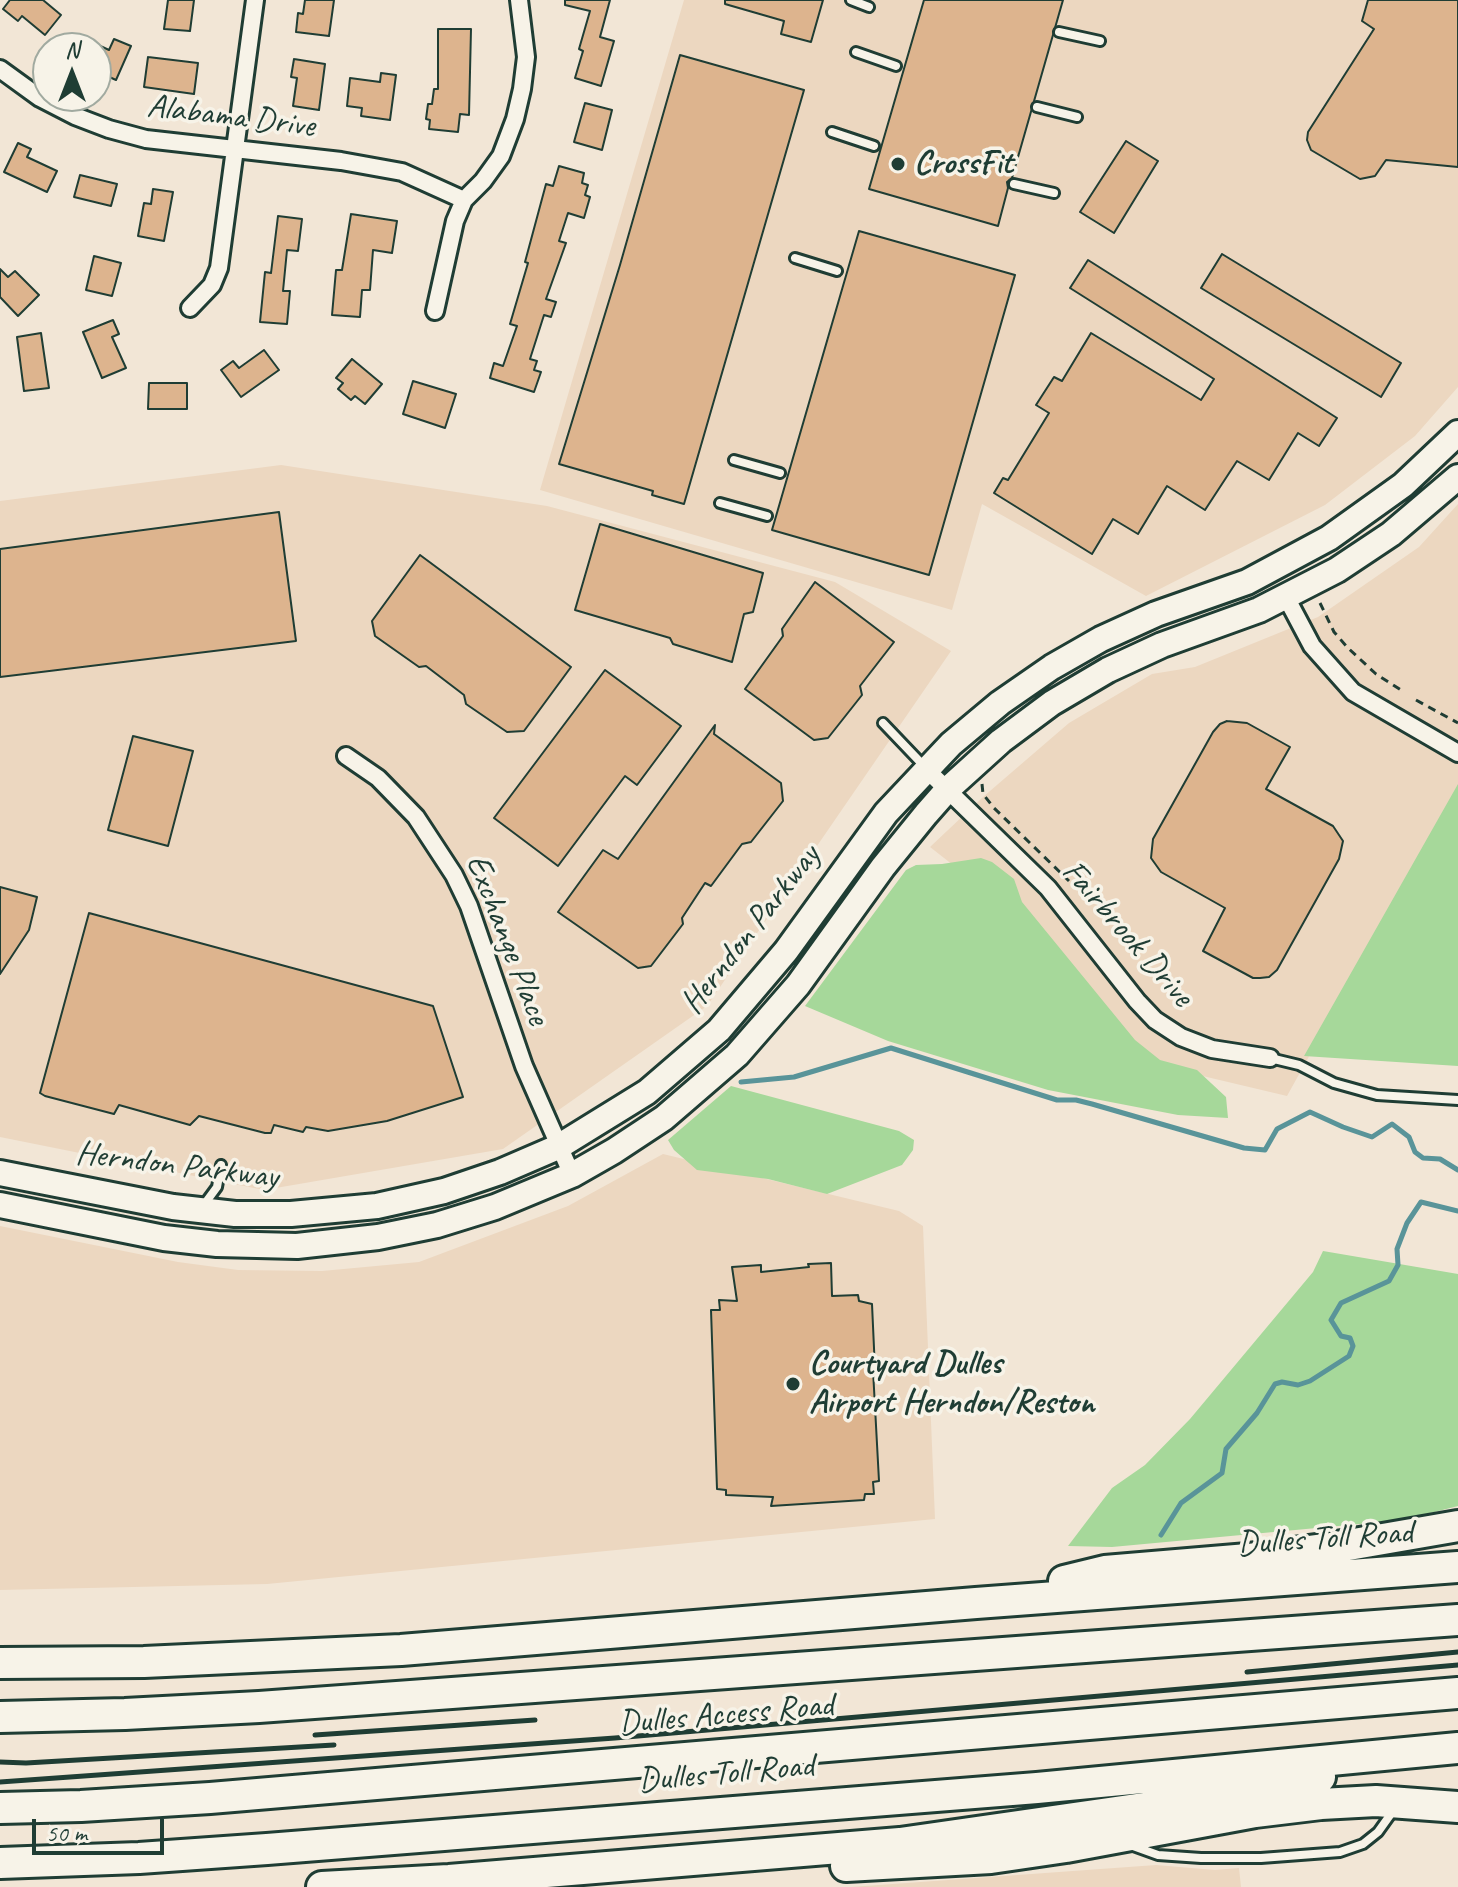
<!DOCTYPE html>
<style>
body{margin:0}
#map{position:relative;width:1458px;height:1887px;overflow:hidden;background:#f2e6d6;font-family:Caveat,sans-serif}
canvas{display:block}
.north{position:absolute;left:32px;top:32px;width:80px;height:80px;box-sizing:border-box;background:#f7f3e8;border:2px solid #a1aaa0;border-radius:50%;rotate:0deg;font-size:22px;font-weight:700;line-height:32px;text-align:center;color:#1f3d34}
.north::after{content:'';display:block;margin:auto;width:28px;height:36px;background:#1f3d34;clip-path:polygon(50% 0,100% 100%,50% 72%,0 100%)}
.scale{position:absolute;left:32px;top:1819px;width:132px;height:36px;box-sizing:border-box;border:4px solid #1f3d34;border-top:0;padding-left:10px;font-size:24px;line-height:28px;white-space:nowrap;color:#1f3d34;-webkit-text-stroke:6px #f7f3e8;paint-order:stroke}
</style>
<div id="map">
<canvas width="1458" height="1887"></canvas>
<div class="north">N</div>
<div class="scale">50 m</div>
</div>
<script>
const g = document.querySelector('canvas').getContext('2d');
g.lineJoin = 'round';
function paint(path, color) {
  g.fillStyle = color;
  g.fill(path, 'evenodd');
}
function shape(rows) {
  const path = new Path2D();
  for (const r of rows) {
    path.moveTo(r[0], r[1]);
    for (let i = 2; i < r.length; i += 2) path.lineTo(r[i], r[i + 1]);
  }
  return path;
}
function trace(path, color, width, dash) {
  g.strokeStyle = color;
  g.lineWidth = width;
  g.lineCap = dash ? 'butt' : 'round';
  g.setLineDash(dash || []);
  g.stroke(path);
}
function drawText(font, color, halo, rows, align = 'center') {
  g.font = font + ' Caveat,sans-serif';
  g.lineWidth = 7;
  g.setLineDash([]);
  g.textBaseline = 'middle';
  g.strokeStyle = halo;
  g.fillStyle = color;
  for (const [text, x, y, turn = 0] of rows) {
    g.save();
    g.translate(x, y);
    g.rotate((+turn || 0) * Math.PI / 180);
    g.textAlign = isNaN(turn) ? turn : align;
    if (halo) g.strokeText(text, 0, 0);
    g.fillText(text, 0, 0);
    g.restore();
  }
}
const built = shape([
 [684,0,1458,0,1458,387,1415,436,1325,505,1146,596,982,504,952,610,540,490],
 [281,465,547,506,835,582,951,651,707,1006,503,1149,264,1190,0,1137,0,501],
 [1458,504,1458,788,1287,1096,1131,1059,1013,912,930,847,983,797,1069,723,1152,674,1195,667,1318,617,1419,547],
 [663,1154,899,1211,923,1226,935,1519,267,1584,0,1590,0,1226,178,1262,238,1270,322,1271,419,1262,568,1206],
 [1156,1865,1215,1870,1239,1868,1241,1887,851,1887]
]);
const green = shape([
 [1458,784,1458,1066,1304,1056],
 [981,858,992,862,1014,879,1022,902,1135,1040,1160,1060,1197,1070,1226,1097,1228,1118,1178,1115,1048,1090,888,1041,805,1006,906,870,916,865,942,864],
 [731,1086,899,1131,914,1140,913,1150,902,1165,827,1194,768,1179,697,1170,674,1150,668,1140],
 [1323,1251,1458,1274,1458,1506,1403,1520,1112,1547,1068,1546,1112,1488,1145,1465,1190,1419,1313,1272]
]);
const stream = shape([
 [741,1082,794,1077,891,1048,1057,1100,1076,1100,1092,1104,1244,1148,1265,1150,1277,1129,1310,1112,1343,1127,1372,1137,1392,1124,1409,1137,1415,1152,1423,1158,1440,1159,1458,1170],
 [1161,1535,1181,1503,1222,1473,1226,1449,1257,1413,1275,1384,1282,1382,1298,1385,1310,1381,1349,1356,1353,1346,1350,1338,1341,1336,1331,1320,1341,1303,1389,1281,1398,1265,1397,1249,1407,1223,1421,1202,1458,1211]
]);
const building = shape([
 [10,0,43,0,61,15,45,35,22,16,18,21,3,9,10,0],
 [168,0,194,0,190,31,164,29,168,0],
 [305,0,334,0,329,36,296,32,298,13,303,14,305,0],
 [565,0,610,0,600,37,614,41,601,86,575,78,583,51,579,49,590,11,565,5,565,0],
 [725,0,823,0,811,42,781,34,784,21,725,4,725,0],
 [924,0,1063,0,1012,178,1007,182,1008,188,998,226,869,189,924,0],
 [1368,0,1458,0,1458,167,1386,160,1375,176,1360,179,1311,150,1307,140,1308,132,1374,29,1362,21,1368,0],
 [438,29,471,29,469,115,460,114,458,132,429,129,430,120,426,119,428,104,432,104,434,89,438,89,438,29],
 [114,39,131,46,116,80,96,71,96,44,109,50,114,39],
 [680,55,804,90,684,504,652,495,653,491,559,464,620,265,680,55],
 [148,57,198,63,194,94,144,87,148,57],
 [294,59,325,64,319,110,293,106,297,78,291,77,294,59],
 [381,73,396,75,390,120,361,116,362,108,347,106,350,78,380,82,381,73],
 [585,103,612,110,602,150,574,142,585,103],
 [1126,141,1158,161,1114,233,1080,212,1126,141],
 [18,143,31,149,27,157,57,171,47,192,4,172,18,143],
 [559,166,584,173,582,183,588,185,585,195,590,197,584,218,568,213,559,241,566,243,546,299,556,302,551,317,544,315,530,359,537,361,534,370,541,372,534,392,490,378,494,363,503,366,517,326,510,324,528,263,525,262,546,184,553,186,559,166],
 [80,175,117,184,111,206,74,197,80,175],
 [153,189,173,192,164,241,138,236,144,203,151,204,153,189],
 [351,214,397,221,392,253,373,250,370,290,362,290,360,317,332,315,336,270,342,270,351,214],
 [278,216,302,219,298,251,287,250,283,291,290,291,287,324,260,322,265,272,271,273,278,216],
 [859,231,1015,275,929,575,772,530,859,231],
 [1222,254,1401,363,1381,397,1201,288,1222,254],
 [94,256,121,263,112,296,86,290,94,256],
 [1088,260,1337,418,1319,446,1298,433,1269,480,1237,461,1205,510,1167,486,1138,534,1113,519,1092,554,994,493,1003,478,1008,480,1049,413,1036,405,1054,377,1062,381,1091,333,1201,400,1214,379,1070,288,1088,260],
 [0,269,8,277,15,271,39,295,18,316,0,297,0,269],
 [113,320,119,334,112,337,126,368,102,378,83,332,113,320],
 [41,333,49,388,24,391,17,337,41,333],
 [264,350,279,370,241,397,221,370,233,361,239,368,264,350],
 [352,359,382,384,365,404,355,396,351,400,338,389,343,383,336,378,352,359],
 [413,381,456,394,445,428,403,414,413,381],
 [149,383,187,383,187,409,148,409,149,383],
 [279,512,296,641,0,677,0,549,279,512],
 [600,524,763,573,753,612,744,614,732,662,673,644,670,638,575,610,600,524],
 [420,555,571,667,524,731,507,732,466,704,464,695,426,666,419,667,375,636,372,621,420,555],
 [815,582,894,642,860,686,862,695,828,738,814,740,745,689,783,636,782,629,815,582],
 [605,670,681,726,637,785,625,776,558,866,494,818,605,670],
 [1227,721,1247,723,1290,747,1266,789,1333,826,1343,841,1339,859,1277,970,1269,977,1260,978,1253,978,1203,951,1225,908,1161,872,1151,858,1153,839,1213,732,1220,724,1227,721],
 [715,725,714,734,781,783,783,801,751,842,742,844,711,886,705,883,682,918,683,924,651,966,638,968,558,912,603,850,618,859,715,725],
 [133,736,193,751,168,846,108,830,133,736],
 [0,887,37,897,29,930,0,974,0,887],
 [89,913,433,1006,463,1097,387,1121,328,1131,306,1127,303,1132,274,1125,271,1133,265,1133,199,1116,190,1125,119,1105,114,1114,45,1096,40,1093,89,913],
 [831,1263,832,1296,858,1295,859,1301,872,1304,875,1370,873,1370,879,1481,873,1482,874,1494,865,1494,864,1500,771,1506,773,1497,726,1495,726,1490,717,1489,711,1310,720,1310,719,1300,737,1301,732,1267,761,1265,761,1272,809,1267,808,1264,831,1263]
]);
const path = shape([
 [1320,603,1334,632,1348,648,1376,674,1401,690],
 [1416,700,1458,723],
 [982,784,983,794,994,808,1069,881]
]);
const lane = shape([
 [851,0,869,7],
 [1059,32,1100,41],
 [856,52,896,66],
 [1037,107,1077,117],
 [832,132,874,146],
 [1014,184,1054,193],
 [795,258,837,271],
 [734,460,780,473],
 [720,503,767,516],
 [883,723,924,766],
 [1270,1058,1299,1065,1334,1083,1377,1095,1458,1100],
 [203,1206,217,1187,221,1165],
 [1133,1846,1158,1855,1201,1858,1261,1858,1340,1852,1363,1844,1378,1832,1393,1811]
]);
const street = shape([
 [0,69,40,98,75,116,109,129,146,139,341,161,402,172,464,200],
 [190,308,212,285,219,268,255,0],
 [435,311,455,221,464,200,483,181,501,156,515,119,522,89,526,57,519,0],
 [1286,597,1312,646,1353,692,1458,753],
 [346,756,378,778,416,817,454,875,469,906,524,1066,572,1175],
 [926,769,1048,888,1137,1001,1155,1020,1181,1037,1212,1049,1270,1058]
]);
const secondary = shape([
 [0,1173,173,1207,235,1214,291,1214,377,1206,444,1191,500,1172,558,1147,647,1092,719,1030,786,951,886,813,951,744,1000,703,1052,667,1101,639,1156,614,1247,582,1329,538,1403,485,1458,433],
 [0,1205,164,1238,217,1244,297,1246,378,1237,437,1225,495,1207,572,1175,614,1151,664,1118,737,1055,798,985,883,867,926,814,948,789,1001,741,1052,703,1108,670,1162,645,1259,610,1337,570,1391,534,1458,477]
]);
const highway = shape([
 [1064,1581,1105,1571,1248,1559,1331,1548,1458,1526],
 [0,1663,144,1662,401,1650,976,1603,1458,1567],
 [0,1717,125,1714,259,1707,1458,1620],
 [0,1808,81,1806,210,1798,1458,1693],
 [0,1863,139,1858,267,1849,1037,1788,1458,1748],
 [846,1866,991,1858,1066,1847,1255,1812,1321,1804,1376,1801,1458,1807],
 [322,1887,449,1880,900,1843,1269,1790,1320,1777]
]);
const rail = shape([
 [1247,1672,1458,1652],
 [315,1735,535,1720],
 [0,1762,26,1763,334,1745],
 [0,1782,615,1738,1458,1665]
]);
const markers = [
 [898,164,8,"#1f3d34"],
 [793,1384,8,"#1f3d34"]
];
const streetNames = [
 ["Alabama Drive",231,117,7],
 ["Herndon Parkway",751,930,-52],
 ["Fairbrook Drive",1127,934,49],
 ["Exchange Place",507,940,69],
 ["Herndon Parkway",177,1166,7],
 ["Dulles Toll Road",1325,1539,-4],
 ["Dulles Access Road",726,1715,-5],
 ["Dulles Toll Road",726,1774,-5]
];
const poiNames = [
 ["CrossFit",914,164],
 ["Courtyard Dulles",809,1364],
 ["Airport Herndon/Reston",809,1403]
];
paint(built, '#ecd7c0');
paint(green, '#a6d89a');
trace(stream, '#599499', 5);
paint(building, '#ddb48e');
trace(building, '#1f3d34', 2);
trace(lane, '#1f3d34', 14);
trace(street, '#1f3d34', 22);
trace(secondary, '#1f3d34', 30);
trace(highway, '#1f3d34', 36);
trace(path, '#1f3d34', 3, [8, 6]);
trace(lane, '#f7f3e8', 8);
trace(street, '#f7f3e8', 16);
trace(secondary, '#f7f3e8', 24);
trace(highway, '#f7f3e8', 30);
trace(rail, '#1f3d34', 5);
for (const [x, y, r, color] of markers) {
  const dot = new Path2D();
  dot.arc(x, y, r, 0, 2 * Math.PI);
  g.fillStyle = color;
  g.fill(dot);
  trace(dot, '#f7f3e8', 3);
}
drawText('34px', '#1f3d34', '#f7f3e8', streetNames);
drawText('bold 34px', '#1f3d34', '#f7f3e8', poiNames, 'left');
</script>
